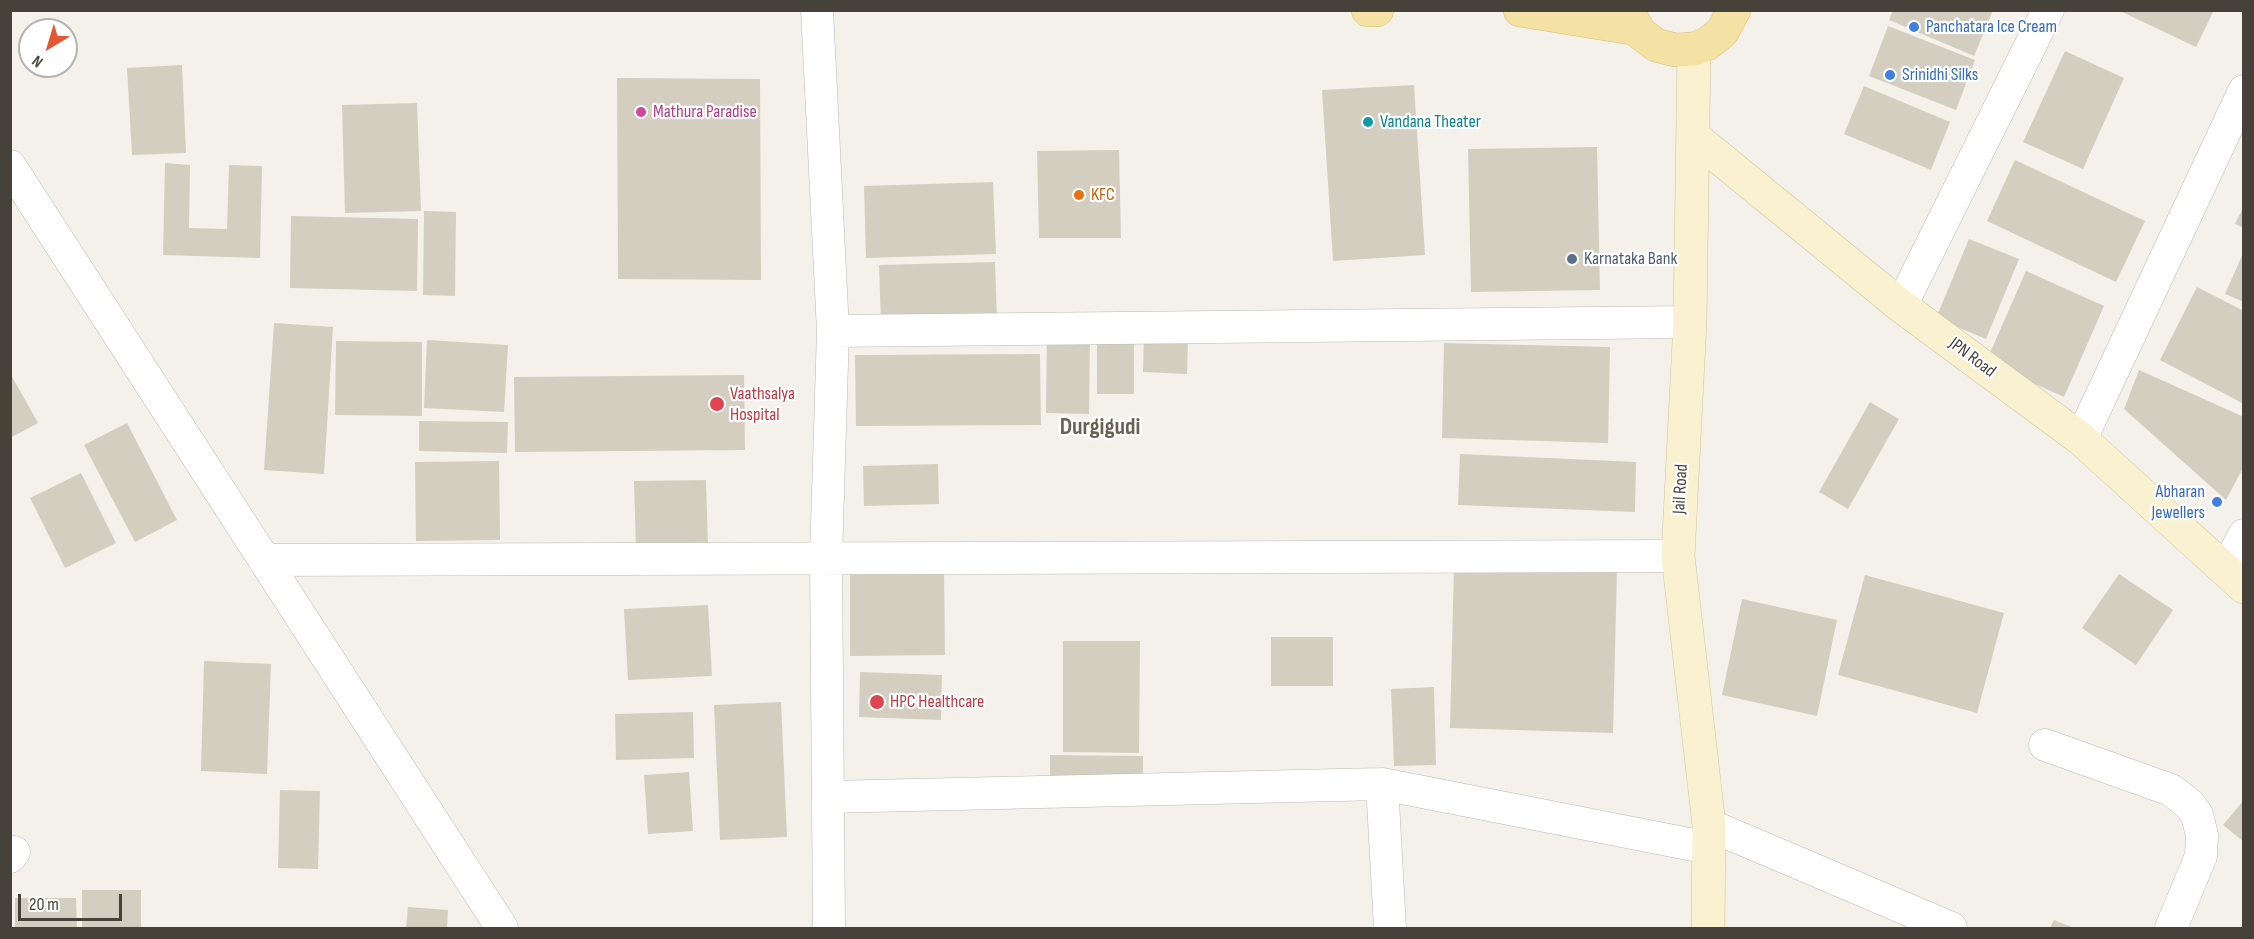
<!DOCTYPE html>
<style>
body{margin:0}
#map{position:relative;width:2254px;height:939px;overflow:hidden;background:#f4f1eb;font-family:"Sofia Sans Condensed",sans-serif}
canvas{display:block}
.frame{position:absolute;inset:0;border:12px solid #474239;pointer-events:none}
.north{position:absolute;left:18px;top:18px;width:60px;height:60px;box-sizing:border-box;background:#fff;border:2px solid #b5b3b0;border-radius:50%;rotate:218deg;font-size:16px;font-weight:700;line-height:24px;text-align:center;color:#474239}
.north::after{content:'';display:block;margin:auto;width:21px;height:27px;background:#e35833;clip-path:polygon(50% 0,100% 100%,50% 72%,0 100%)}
.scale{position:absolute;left:18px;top:894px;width:104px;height:27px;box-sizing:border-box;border:3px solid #474239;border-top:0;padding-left:8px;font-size:18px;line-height:21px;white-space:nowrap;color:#474239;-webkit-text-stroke:4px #fff;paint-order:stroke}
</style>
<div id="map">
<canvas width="2254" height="939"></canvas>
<div class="frame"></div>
<div class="north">N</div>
<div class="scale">20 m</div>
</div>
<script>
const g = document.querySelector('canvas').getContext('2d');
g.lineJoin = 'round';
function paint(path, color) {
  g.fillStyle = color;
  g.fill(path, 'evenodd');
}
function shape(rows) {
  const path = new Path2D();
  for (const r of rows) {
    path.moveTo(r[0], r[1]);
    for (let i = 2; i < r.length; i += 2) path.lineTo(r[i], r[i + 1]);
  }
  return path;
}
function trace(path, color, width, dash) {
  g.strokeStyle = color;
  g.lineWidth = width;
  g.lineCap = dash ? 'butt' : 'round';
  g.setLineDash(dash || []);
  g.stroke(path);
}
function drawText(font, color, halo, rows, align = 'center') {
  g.font = font + ' "Sofia Sans Condensed",sans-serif';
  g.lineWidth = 4.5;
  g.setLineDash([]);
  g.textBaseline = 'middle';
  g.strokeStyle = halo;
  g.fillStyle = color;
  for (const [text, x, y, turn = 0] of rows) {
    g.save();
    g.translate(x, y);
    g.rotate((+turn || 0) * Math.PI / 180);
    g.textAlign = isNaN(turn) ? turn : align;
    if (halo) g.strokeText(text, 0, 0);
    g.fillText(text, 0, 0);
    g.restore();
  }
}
const building = shape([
 [1893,10,1993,10,1974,56,1889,20],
 [2118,10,2214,10,2196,47],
 [1888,26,1975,60,1956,110,1869,76],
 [2065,51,2124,78,2083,169,2023,142],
 [182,65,186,153,132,155,127,68],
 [617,78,760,79,761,280,618,279],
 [1414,85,1425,255,1333,261,1322,90],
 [1864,86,1950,122,1931,170,1844,134],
 [417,103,421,211,345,213,342,105],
 [1597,147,1600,290,1471,292,1468,149],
 [1119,150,1121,238,1039,238,1037,151],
 [2015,160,2145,221,2116,282,1987,221],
 [165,163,190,165,189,228,227,229,229,165,262,166,260,258,163,255],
 [993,182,996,254,866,258,864,186],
 [2244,206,2244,228,2235,224],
 [424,211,456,212,455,296,423,295],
 [291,216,418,219,417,291,290,288],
 [1969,239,2019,259,1986,339,1936,318],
 [2244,251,2244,302,2225,294],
 [995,262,997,321,881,324,879,265],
 [2026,271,2104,306,2064,397,1986,362],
 [2197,287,2244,311,2244,404,2160,360],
 [274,323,333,327,324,474,264,470],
 [1134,330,1134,394,1097,394,1097,331],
 [1047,333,1090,334,1089,414,1046,413],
 [1144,336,1188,337,1187,374,1143,372],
 [427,340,508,345,504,412,424,408],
 [336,341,422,342,422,416,335,415],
 [1444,343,1610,347,1608,443,1442,438],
 [1040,354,1041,425,856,426,855,355],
 [2139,370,2244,417,2244,466,2226,500,2124,409],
 [10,373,38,423,10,438],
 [744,375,745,450,515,452,514,377],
 [1870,402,1899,419,1848,509,1819,492],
 [419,421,508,422,507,453,419,451],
 [127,423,177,520,135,542,84,445],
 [1460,454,1636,462,1635,512,1458,505],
 [499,461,500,540,416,541,415,462],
 [938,464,939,504,864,506,863,466],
 [81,473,116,543,65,568,30,498],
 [706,480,708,547,636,549,634,481],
 [1454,564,1617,569,1613,733,1450,728],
 [850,570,944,570,945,655,850,656],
 [2119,574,2173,610,2136,665,2082,628],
 [1865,575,2004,613,1977,713,1838,675],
 [1742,599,1837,620,1817,716,1722,695],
 [708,605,712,676,628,680,624,609],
 [1271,637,1333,637,1333,686,1271,686],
 [1063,641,1140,641,1139,753,1063,752],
 [204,661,271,664,267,774,201,771],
 [860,672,942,675,941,720,859,717],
 [1434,687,1436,765,1394,766,1391,689],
 [781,702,787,837,720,840,714,705],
 [693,712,694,758,616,760,615,714],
 [1050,755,1143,756,1143,789,1050,787],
 [689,772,693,831,648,834,644,775],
 [280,790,320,791,318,869,278,868],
 [2244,800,2244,842,2223,825],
 [82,890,141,890,141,928,82,928],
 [15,898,76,898,77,928,15,928],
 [408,907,448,910,447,928,406,928],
 [2054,920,2074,928,2050,928]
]);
const street = shape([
 [817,10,833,331,826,558,829,928],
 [10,166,502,928],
 [1901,306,2048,10],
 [833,331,1690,322],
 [2081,439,2244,91],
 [264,560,1678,556],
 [2226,571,2244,535],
 [2045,745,2171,790,2189,804,2197,815,2202,835,2201,856,2171,928],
 [1382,784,1390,928],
 [828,797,1382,784,1709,848],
 [1709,825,1951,928],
 [10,857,14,852]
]);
const secondary = shape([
 [1694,49,1690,322,1678,556,1709,825,1708,928],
 [1694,137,1901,306,2081,439,2244,587]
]);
const primary = shape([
 [1368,10,1377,10],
 [1520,10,1637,29],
 [1627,10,1640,33,1656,45,1675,50,1694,49,1707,44,1722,32,1734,10]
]);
const markers = [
 [1914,27,6,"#3f7fe0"],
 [1890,75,6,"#3f7fe0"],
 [641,112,6,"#d1479c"],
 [1368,122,6,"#0f9aa8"],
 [1079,195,6,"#e8710a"],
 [1572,259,6,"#5c6f8a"],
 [717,404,8,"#e0444e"],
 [2217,502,6,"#3f7fe0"],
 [877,702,8,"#e0444e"]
];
const shopNames = [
 ["Panchatara Ice Cream",1926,27],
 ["Srinidhi Silks",1902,75],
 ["Abharan",2205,492,"right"],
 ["Jewellers",2205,513,"right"]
];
const hotelNames = [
 ["Mathura Paradise",653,112]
];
const cultureNames = [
 ["Vandana Theater",1380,122]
];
const foodNames = [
 ["KFC",1091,195]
];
const serviceNames = [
 ["Karnataka Bank",1584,259]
];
const streetNames = [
 ["JPN Road",1972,358,37],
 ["Jail Road",1681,489,-87]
];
const healthNames = [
 ["Vaathsalya",730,394],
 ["Hospital",730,415],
 ["HPC Healthcare",890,702]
];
const districtNames = [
 ["Durgigudi",1100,428]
];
paint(building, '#d4cec1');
trace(street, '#beb9ae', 33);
trace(secondary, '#cec59f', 34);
trace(primary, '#d7c075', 34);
trace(street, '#fff', 32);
trace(secondary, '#f9f1cf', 33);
trace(primary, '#f4e2a4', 33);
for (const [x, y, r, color] of markers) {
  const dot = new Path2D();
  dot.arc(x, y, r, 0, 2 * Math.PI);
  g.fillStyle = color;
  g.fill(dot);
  trace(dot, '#fff', 2);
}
drawText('18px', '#366cbe', '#fff', shopNames, 'left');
drawText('18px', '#b23c85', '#fff', hotelNames, 'left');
drawText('18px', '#0d838f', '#fff', cultureNames, 'left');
drawText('18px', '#c56008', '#fff', foodNames, 'left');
drawText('18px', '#4e5e75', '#fff', serviceNames, 'left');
drawText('18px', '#474239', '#fff', streetNames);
drawText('18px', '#be3a42', '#fff', healthNames, 'left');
drawText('bold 24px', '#696152', '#fff', districtNames);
</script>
